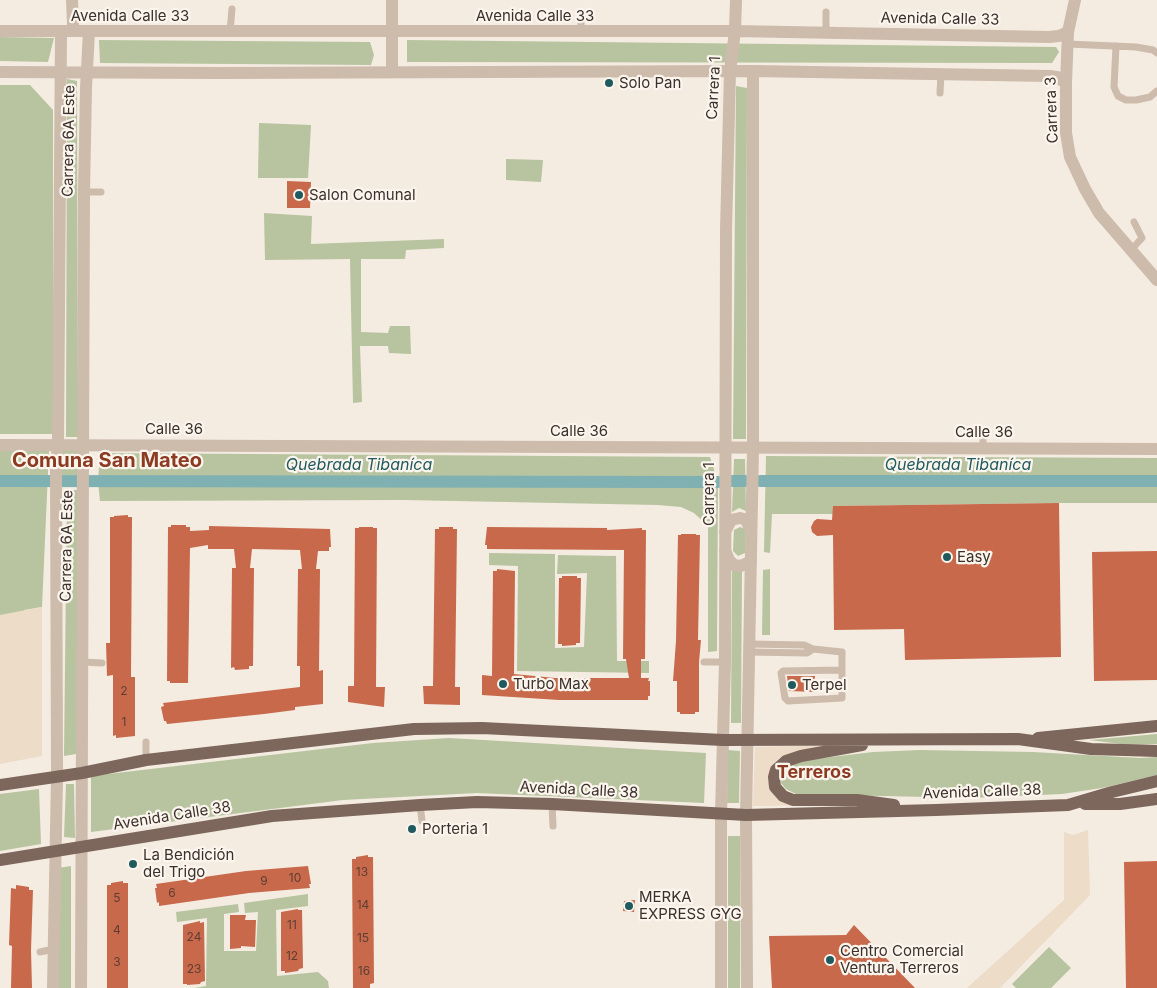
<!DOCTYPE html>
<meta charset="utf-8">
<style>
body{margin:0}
canvas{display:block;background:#f4ebe1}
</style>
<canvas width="1157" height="988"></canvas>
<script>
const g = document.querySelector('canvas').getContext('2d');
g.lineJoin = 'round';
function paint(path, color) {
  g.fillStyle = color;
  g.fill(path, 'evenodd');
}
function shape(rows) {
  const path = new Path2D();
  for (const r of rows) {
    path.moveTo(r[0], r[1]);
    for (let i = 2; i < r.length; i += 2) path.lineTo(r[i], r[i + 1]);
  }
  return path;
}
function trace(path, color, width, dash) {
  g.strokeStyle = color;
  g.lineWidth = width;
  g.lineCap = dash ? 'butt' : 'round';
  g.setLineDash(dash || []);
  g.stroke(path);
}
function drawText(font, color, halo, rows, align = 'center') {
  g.font = font + ' Inter,sans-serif';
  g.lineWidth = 4.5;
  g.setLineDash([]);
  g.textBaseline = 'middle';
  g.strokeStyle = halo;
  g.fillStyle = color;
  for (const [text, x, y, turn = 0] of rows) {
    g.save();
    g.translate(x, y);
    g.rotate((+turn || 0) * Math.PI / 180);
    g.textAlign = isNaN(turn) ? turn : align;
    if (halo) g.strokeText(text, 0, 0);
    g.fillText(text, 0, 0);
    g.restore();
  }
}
const green = shape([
 [0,37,54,38,48,62,0,61],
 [99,40,370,42,374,55,371,65,100,63],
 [407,40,1056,47,1059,52,1052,63,407,62],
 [67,79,77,81,78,437,66,437],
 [0,85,30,85,53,110,53,434,0,434],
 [736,86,747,88,746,439,733,439],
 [259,123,311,125,308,178,258,178],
 [506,159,543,160,541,182,506,180],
 [264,213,312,216,311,244,444,239,444,248,406,250,405,259,361,259,361,332,388,333,390,326,410,326,411,354,389,353,388,346,360,346,362,402,353,403,350,259,265,260],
 [0,450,49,450,42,607,24,610,0,688],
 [60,451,77,451,77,475,60,475],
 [100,453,710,457,718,482,717,651,708,652,708,526,694,513,681,507,658,505,404,500,100,501,98,481],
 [766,456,1157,458,1157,503,1059,503,833,506,833,514,772,514,770,553,764,552],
 [734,459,745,459,746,511,739,508,732,512],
 [67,490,83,490,76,754,64,756],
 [740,527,743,528,746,531,745,553,738,556,733,551,734,530],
 [489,553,555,554,555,648,584,647,587,573,557,574,558,555,616,556,617,661,649,661,649,673,517,671,518,566,489,565],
 [770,569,770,635,762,635,763,570],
 [732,571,742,571,741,723,731,723],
 [1157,734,1157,744,1129,745,1089,740],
 [449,738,706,753,704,803,477,793,343,800,91,832,91,776,373,743],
 [728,750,740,751,739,803,727,803],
 [920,750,1033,752,1140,758,1157,757,1157,775,1102,788,1062,794,970,798,796,794,786,789,781,783,783,771,791,764,805,760,873,752],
 [66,784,74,784,75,838,64,837],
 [39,789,41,844,0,851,0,794],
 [728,836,740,836,740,988,728,988],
 [71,866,71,988,57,988,58,868],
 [308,894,308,906,276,910,277,976,318,972,328,981,329,988,194,988,206,986,207,918,177,922,176,912,238,904,239,912,224,914,224,951,256,951,258,912,245,913,244,903],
 [1049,947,1071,968,1051,988,1016,988,1012,984]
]);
const plaza = shape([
 [42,607,42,756,0,764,0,615],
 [826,745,781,757,775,762,771,769,771,791,827,805,753,806,755,747],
 [1088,830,1090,895,1000,988,967,988,1064,900,1064,832,1073,835]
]);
const canal = shape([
 [0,481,718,482],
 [732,481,745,481],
 [760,481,1157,481]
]);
const building = shape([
 [287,181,311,182,310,208,287,208],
 [1059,503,1061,657,905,660,904,629,834,630,833,535,817,536,812,532,811,527,814,521,817,519,832,520,833,506],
 [128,515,128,517,132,517,131,677,135,677,135,736,116,738,116,735,113,736,113,675,107,676,106,643,110,643,110,517,114,517,114,516],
 [171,525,186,525,186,527,190,527,190,531,209,530,209,526,330,529,331,547,329,547,329,551,318,551,316,569,320,569,319,671,323,670,323,704,295,707,295,710,264,714,167,724,166,721,164,721,161,707,164,706,163,703,300,687,300,666,297,666,298,569,302,569,300,550,252,549,250,568,254,568,253,666,249,666,249,669,235,670,234,667,231,668,232,568,236,568,234,549,208,549,208,545,190,548,188,683,170,683,170,681,167,681,168,527,171,527],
 [359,527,373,527,373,528,377,528,376,687,385,687,384,707,348,702,348,686,354,686,355,528,359,528],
 [439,527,453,527,453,529,457,529,455,687,460,687,460,705,424,704,423,686,433,686,435,529,439,529],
 [487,527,607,528,607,530,642,528,642,530,646,530,645,659,641,659,641,678,649,678,648,681,650,681,650,696,648,696,648,700,559,700,482,695,482,675,492,676,493,571,497,571,497,569,515,571,514,674,555,678,629,678,626,659,623,659,624,550,487,549,487,545,485,545],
 [681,534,696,534,696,535,700,535,698,640,701,640,699,662,699,712,695,712,695,714,680,714,680,712,677,712,677,681,673,681,676,641,678,535,681,535],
 [1157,551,1157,680,1094,681,1092,552],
 [562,576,577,576,577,578,581,578,580,643,576,643,576,645,562,646,562,644,558,644,559,578,562,578],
 [787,676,815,676,814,692,789,691],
 [368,855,368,857,373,857,374,983,370,984,370,988,353,988,352,859,356,859,356,857],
 [1157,861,1157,988,1126,988,1124,862],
 [308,866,311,884,309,884,310,888,249,893,159,906,159,902,157,903,155,888,157,888,156,884,246,871],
 [123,881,123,883,128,883,128,988,107,988,107,885,111,885,111,883],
 [16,885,29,887,29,890,33,890,31,950,32,988,11,988,12,946,9,945,11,888,16,889],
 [635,900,634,912,623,911,624,901],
 [298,909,298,910,302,910,303,968,299,969,298,971,285,973,285,971,281,971,281,912],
 [230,915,246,915,245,920,256,920,255,947,241,946,241,948,230,949],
 [200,921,200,923,204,922,205,981,201,982,200,984,187,985,187,984,183,984,183,925],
 [854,925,915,988,772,988,769,936,846,935]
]);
const service = shape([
 [826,12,826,32],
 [581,19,581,32],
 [230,32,232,9],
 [1068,44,1136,47,1153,50,1157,53],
 [1116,46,1114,87,1118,96,1126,100,1136,100,1150,97,1157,91],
 [940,93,941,74],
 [84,192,101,192],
 [1130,251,1142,238,1134,222],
 [983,449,983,437],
 [749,644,804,645,813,649,842,652,842,698,788,701,785,698,781,673,783,671,842,670],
 [749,652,807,653,813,649],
 [82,662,102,663],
 [704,662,725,662],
 [146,742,146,760],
 [552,804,553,826],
 [420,805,422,821],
 [40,952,54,949]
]);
const minor = shape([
 [72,0,73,24],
 [0,445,1157,449]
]);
const tertiary = shape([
 [1075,0,1068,32,1066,83,1066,133,1070,157,1085,189,1099,213,1157,280],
 [0,31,735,31,1049,37,1059,36,1068,32],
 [0,72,219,73,753,71,1050,76,1057,77,1066,83],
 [392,72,392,0],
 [725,532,731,520,740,518,744,519,747,522,751,531],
 [725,550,729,560,734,565,741,566,751,561],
 [53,988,57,777,56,468,58,445,61,32],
 [81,988,84,192,86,88,89,31],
 [721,988,721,814,725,662,726,231,730,71,735,31,736,0],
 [747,988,746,815,753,448,753,71]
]);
const primary = shape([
 [1038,738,1157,726],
 [862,745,801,756,786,761,776,770,774,777,775,787,783,796,793,800,857,800,894,805],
 [0,785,82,773,146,760,414,729,482,728,723,740,1018,739,1091,749,1157,751],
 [1085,804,1120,804,1157,799],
 [0,860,272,816,420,805,477,802,552,804,746,815,936,810,1068,805,1112,792,1157,781]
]);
const markers = [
 [609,83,5,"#1f5a5e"],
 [299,195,5,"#1f5a5e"],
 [947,557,5,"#1f5a5e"],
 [503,684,5,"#1f5a5e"],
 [792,685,5,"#1f5a5e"],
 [412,829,5,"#1f5a5e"],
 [133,864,5,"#1f5a5e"],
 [629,906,5,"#1f5a5e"],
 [830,960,5,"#1f5a5e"]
];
const numberNames = [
 ["2",124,691],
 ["1",124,722],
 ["13",362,872],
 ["10",295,878],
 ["9",264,881],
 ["6",172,893],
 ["5",117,898],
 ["14",363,905],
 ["11",292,925],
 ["4",117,930],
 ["24",194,937],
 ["15",363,938],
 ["12",292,956],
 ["3",117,962],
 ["23",194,969],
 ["16",364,971]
];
const streetNames = [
 ["Avenida Calle 33",130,16],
 ["Avenida Calle 33",535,16],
 ["Avenida Calle 33",940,19,1],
 ["Carrera 1",714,88,-87],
 ["Carrera 3",1052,110,-92],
 ["Carrera 6A Este",69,141,-89],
 ["Calle 36",174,429],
 ["Calle 36",579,431],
 ["Calle 36",984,432],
 ["Carrera 1",709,494,-90],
 ["Carrera 6A Este",67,546,-89],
 ["Avenida Calle 38",579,790,3],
 ["Avenida Calle 38",982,792,-2],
 ["Avenida Calle 38",172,816,-9]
];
const poiNames = [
 ["Solo Pan",619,83],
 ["Salon Comunal",309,195],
 ["Easy",957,557],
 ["Turbo Max",513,684],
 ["Terpel",802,685],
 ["Porteria 1",422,829],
 ["La Bendición",143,855],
 ["del Trigo",143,872],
 ["MERKA",639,897],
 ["EXPRESS GYG",639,914],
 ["Centro Comercial",840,951],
 ["Ventura Terreros",840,968]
];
const waterNames = [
 ["Quebrada Tibaníca",359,465],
 ["Quebrada Tibaníca",958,465]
];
const quarterNames = [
 ["Terreros",814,773]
];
const districtNames = [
 ["Comuna San Mateo",107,461]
];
paint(green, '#b8c4a0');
paint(plaza, '#ecdcc8');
trace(canal, '#7fb0b2', 12);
paint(building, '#c8694b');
trace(service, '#cdbbac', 7);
trace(minor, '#cdbbac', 12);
trace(tertiary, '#cdbbac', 12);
trace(primary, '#7d675c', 12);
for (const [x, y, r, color] of markers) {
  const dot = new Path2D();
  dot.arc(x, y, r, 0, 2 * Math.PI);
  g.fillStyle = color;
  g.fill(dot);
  trace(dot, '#fbf5ee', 2);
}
drawText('12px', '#5e3e33', null, numberNames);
drawText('15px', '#3b302b', '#fbf5ee', streetNames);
drawText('15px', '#3b302b', '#fbf5ee', poiNames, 'left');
drawText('italic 16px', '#1f5a5e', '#fbf5ee', waterNames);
drawText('bold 18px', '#8c3b22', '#fbf5ee', quarterNames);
drawText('bold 20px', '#8c3b22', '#fbf5ee', districtNames);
</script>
